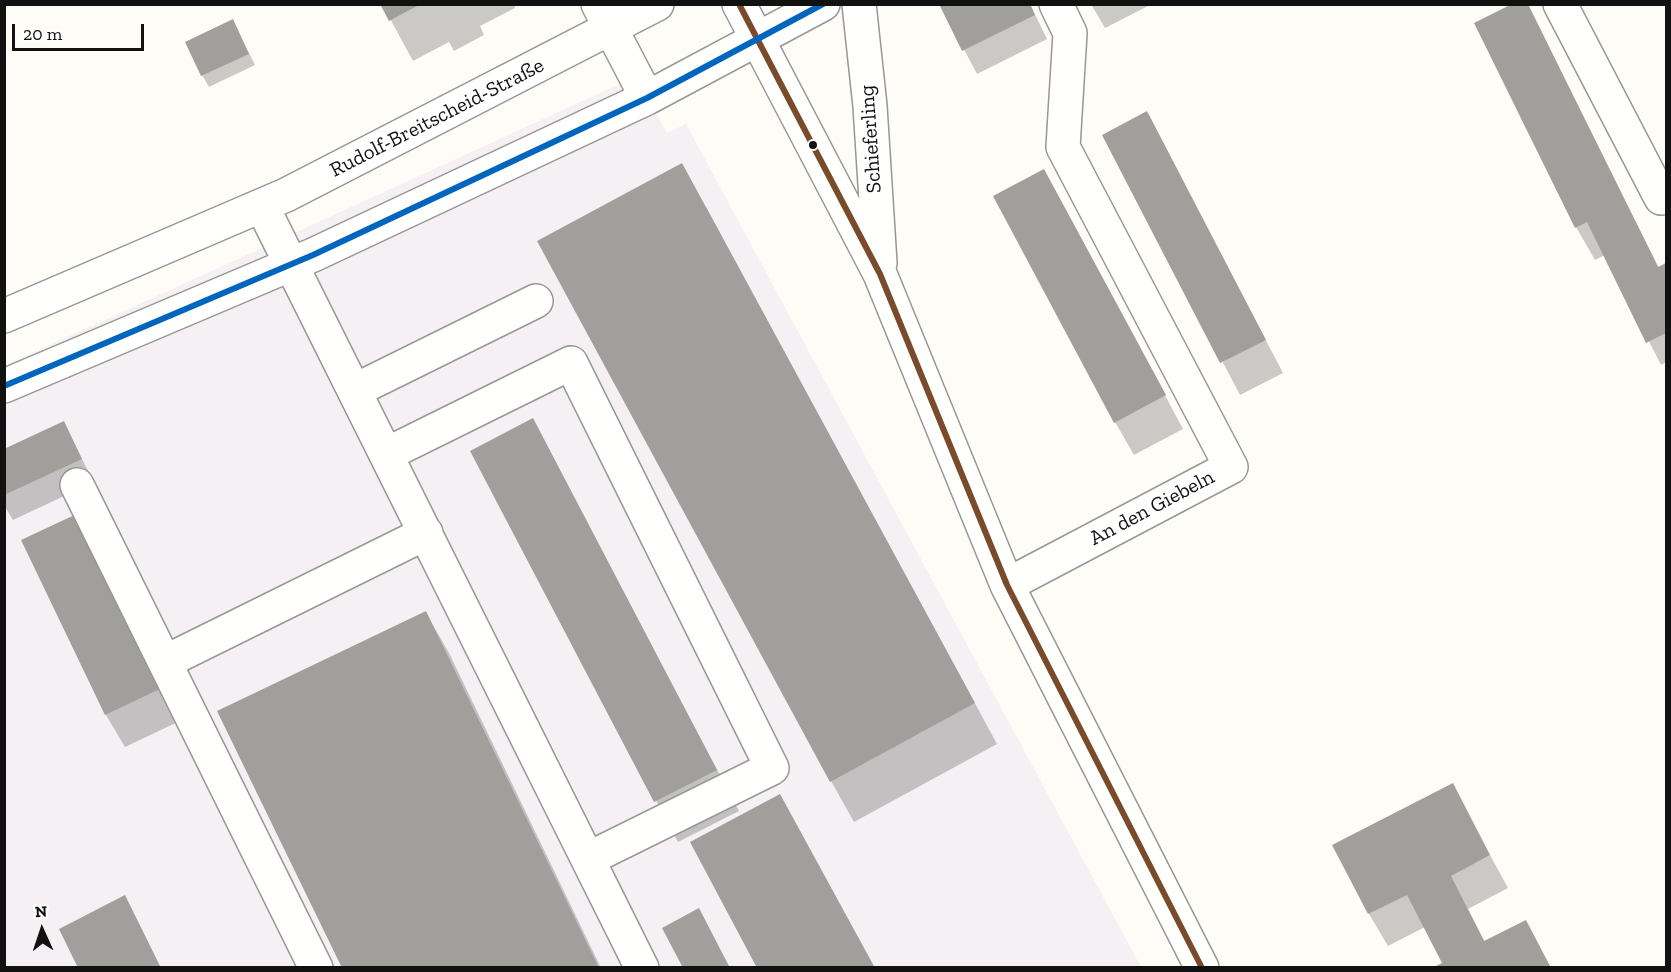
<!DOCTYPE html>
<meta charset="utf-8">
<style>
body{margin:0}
#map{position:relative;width:1671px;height:972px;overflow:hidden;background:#fdfcf7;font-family:"Zilla Slab",serif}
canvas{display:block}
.frame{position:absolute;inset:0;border:6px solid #111;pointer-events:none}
.north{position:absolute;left:12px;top:900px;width:60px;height:60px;-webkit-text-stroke:4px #fff;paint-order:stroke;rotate:357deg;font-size:16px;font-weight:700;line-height:24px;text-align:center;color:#111}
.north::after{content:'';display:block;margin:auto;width:21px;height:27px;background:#111;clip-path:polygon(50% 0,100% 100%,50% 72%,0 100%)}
.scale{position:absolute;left:12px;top:24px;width:132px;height:27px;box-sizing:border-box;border:3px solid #111;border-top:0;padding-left:8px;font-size:18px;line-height:21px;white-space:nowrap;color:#111;-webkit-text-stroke:4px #fff;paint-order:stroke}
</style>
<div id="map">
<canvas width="1671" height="972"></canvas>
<div class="frame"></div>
<div class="north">N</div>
<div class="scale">20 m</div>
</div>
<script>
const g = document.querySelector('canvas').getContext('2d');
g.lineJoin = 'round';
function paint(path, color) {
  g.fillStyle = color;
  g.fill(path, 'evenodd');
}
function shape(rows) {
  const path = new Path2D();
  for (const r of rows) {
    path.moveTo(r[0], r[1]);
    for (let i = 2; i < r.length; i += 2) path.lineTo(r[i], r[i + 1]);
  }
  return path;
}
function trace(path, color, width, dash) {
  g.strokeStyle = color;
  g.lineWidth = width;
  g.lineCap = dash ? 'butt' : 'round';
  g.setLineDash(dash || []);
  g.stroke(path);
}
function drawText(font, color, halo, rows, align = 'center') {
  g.font = font + ' "Zilla Slab",serif';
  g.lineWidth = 6;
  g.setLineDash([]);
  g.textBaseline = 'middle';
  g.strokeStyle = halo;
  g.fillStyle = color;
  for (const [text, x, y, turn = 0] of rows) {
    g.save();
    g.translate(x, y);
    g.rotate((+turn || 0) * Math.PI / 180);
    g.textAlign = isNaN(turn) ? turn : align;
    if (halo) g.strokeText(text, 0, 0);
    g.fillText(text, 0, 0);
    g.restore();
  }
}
const industrial = shape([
 [635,77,667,133,686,124,1141,967,5,967,4,366]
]);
const shadow = shape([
 [382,4,514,4,515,8,480,26,484,35,454,51,449,42,413,61],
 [940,4,1030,4,1047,39,977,74],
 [1091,4,1152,4,1105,28],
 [1527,4,1659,268,1666,264,1666,362,1661,365,1605,255,1595,260,1576,227,1476,24],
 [239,33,255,65,209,87,202,75],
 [1147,113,1283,373,1240,395,1104,136],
 [1062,203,1183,429,1134,455,1115,422],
 [705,205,997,744,854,822,831,781],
 [532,420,739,811,678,842,472,451],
 [63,423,94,482,13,520,4,505,4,451],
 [80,513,182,720,125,747,106,715,23,540],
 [426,613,449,653,601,968,344,968],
 [1452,785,1508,888,1468,909,1485,942,1526,922,1551,968,1435,968,1444,963,1425,927,1388,946,1369,914,1334,846]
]);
const building = shape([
 [380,4,421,4,389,21],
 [939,4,1030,4,1035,15,962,51],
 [1512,4,1528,4,1658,267,1666,263,1666,333,1646,343,1587,222,1575,228,1474,23],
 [233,19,249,54,201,76,185,42],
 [1147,111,1266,340,1220,363,1102,135],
 [682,163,975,703,830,782,537,241],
 [1044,169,1166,395,1114,423,993,196],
 [533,418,717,770,654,802,470,451],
 [64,421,82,459,4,495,4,449],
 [81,512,164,687,105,715,21,540],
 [426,611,599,968,342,968,217,711],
 [1453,783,1490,855,1451,876,1484,941,1526,920,1551,968,1432,968,1442,963,1407,895,1368,914,1332,845],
 [780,794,875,968,757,968,690,842],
 [125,895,161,968,78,968,59,929],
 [699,908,730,968,683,968,662,928]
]);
const minor = shape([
 [598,4,647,98],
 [739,4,880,274,1007,585,1202,968],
 [859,4,870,106,880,263],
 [1560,4,1661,198,1666,195],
 [262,206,642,968],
 [4,316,286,195,657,4],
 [4,386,313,255,647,98,823,4],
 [356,390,536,301],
 [387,454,571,363,772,768,588,859],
 [77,485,316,968],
 [1007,585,1231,467,1063,147,1070,33,1056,4],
 [165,662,426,533]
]);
const bus1 = shape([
 [739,4,880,274,1007,585,1202,968]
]);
const bus2 = shape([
 [4,386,313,255,647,98,823,4]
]);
const markers = [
 [813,145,5,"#111"]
];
const streetNames = [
 ["Rudolf-Breitscheid-Straße",437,118,-27],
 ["Schieferling",871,139,-94],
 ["An den Giebeln",1152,508,-28]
];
paint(industrial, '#f5f0f3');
paint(shadow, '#0003');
paint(building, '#a19f9c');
trace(minor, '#979795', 36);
trace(minor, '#fffffe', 33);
trace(bus1, '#7a4b2a', 6);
trace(bus2, '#0065bd', 6);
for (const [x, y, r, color] of markers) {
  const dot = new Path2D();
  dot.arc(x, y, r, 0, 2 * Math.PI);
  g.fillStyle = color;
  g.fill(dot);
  trace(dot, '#fff', 2);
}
drawText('21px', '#111', '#fff', streetNames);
</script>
